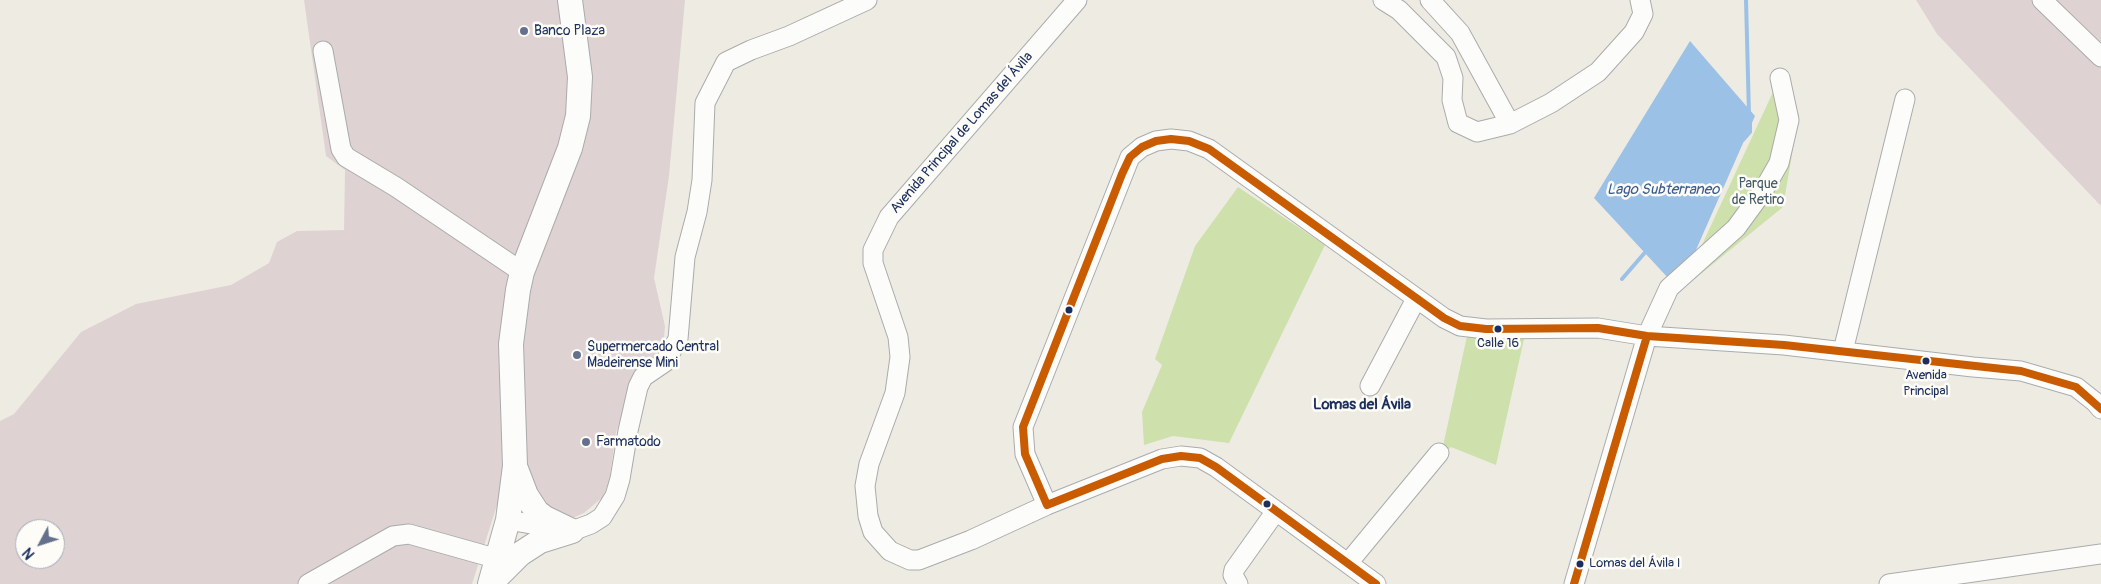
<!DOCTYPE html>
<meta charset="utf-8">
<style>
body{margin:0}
#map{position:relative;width:2101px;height:584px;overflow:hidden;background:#eeece2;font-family:Pangolin,sans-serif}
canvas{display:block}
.north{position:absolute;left:15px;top:519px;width:50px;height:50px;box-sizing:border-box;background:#fdfcf7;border:1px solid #a3aaba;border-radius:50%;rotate:230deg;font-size:14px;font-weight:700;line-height:20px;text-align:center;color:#1b2f5e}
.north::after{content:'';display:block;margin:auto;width:18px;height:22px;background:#65718c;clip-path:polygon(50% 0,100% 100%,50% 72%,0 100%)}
</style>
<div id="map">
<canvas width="2101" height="584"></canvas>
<div class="north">N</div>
</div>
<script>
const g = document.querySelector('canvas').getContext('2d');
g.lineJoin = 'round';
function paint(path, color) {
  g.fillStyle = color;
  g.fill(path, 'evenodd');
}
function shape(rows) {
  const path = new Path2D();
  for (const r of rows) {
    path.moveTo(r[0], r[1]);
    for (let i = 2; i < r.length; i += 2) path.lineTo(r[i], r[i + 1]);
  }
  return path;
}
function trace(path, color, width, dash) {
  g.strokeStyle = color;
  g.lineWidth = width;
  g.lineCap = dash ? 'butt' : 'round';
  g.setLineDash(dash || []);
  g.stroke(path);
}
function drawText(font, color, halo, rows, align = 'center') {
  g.font = font + ' Pangolin,sans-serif';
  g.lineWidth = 5;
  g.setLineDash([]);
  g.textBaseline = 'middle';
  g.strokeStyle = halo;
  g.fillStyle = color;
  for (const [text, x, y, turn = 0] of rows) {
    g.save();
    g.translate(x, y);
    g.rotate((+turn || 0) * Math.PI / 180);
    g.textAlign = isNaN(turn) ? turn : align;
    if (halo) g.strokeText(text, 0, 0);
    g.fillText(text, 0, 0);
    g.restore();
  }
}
const industrial = shape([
 [304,0,685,0,669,176,654,278,665,326,663,350,628,399,616,432,609,482,603,497,584,513,570,519,557,520,497,505,472,584,0,584,0,421,14,414,81,332,136,304,231,285,269,263,277,242,297,231,344,230,345,170,326,156],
 [25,529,55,529,55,559,25,559],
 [1916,0,2101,0,2101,206,1937,34]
]);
const green = shape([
 [1773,92,1799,114,1783,207,1681,290],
 [1238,187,1325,245,1229,443,1173,436,1144,445,1142,412,1162,365,1155,359,1195,246],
 [1467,336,1524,339,1496,465,1451,447,1448,450,1443,446]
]);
const water = shape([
 [1690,41,1755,116,1692,259,1669,279,1594,198]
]);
const stream = shape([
 [1746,0,1749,115],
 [1743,140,1750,132,1750,122],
 [1622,279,1648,249]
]);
const minor = shape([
 [1077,0,889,217,873,250,873,263,898,337,900,357,895,393,869,464,865,486,868,516,873,532,890,551,910,560,919,560,971,540,1047,505,1162,459,1181,456,1200,458,1216,467,1376,584],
 [1383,0,1399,10,1446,57,1453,78,1452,100,1458,123,1477,132,1510,124,1551,103,1598,72,1634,32,1643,14,1640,0],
 [1430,0,1460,33,1510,124],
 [2042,0,2101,57],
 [323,51,341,149,346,157,396,187,522,272],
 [1843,351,1905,99],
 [1370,386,1416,299],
 [1047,505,1025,454,1023,427,1130,157,1142,147,1156,141,1171,139,1189,141,1209,149,1444,318,1460,326,1486,329,1598,328,1647,336,1784,345,1973,367,2021,371,2076,387,2095,402,2101,409],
 [508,520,572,531,591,524,602,517,615,496,620,479,628,431,638,387,643,377,665,362,678,339,685,257,697,212,702,180,705,103,726,62,751,50,789,36,867,0],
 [1348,563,1439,453],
 [308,584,393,536,409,534,498,559],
 [1238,584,1233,575,1234,570,1276,511],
 [1574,584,1647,336,1669,288,1736,228,1763,191,1779,163,1789,120,1780,78],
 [1889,584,2101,554]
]);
const major = shape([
 [516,469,526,495,537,512,545,518,572,531],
 [494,580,520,554,540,541,572,531],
 [490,584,508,520,515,466,511,344,518,290,522,272,570,148,578,116,580,77,570,0]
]);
const bus1 = shape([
 [1376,584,1216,467,1200,458,1181,456,1162,459,1047,505,1025,454,1023,427,1122,174,1130,157,1142,147,1156,141,1171,139,1189,141,1209,149,1444,318,1460,326,1486,329,1598,328,1647,336,1784,345,2021,371,2076,387,2101,409],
 [1574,584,1647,336]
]);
const markers = [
 [524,31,5,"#65718c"],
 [1069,310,4.5,"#1b2f5e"],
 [1498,329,4.5,"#1b2f5e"],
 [577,355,5,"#65718c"],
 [1926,361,4.5,"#1b2f5e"],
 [586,442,5,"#65718c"],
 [1267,504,4.5,"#1b2f5e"],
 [1580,564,4.5,"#1b2f5e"]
];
const busNames = [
 ["Calle 16",1498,344],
 ["Avenida",1926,376],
 ["Principal",1926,392],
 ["Lomas del Ávila I",1589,564,"left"]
];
const poiNames = [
 ["Banco Plaza",534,31],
 ["Supermercado Central",587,347],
 ["Madeirense Mini",587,363],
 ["Farmatodo",596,442]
];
const streetNames = [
 ["Avenida Principal de Lomas del Ávila",962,133,-49]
];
const parkNames = [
 ["Parque",1758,184],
 ["de Retiro",1758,200]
];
const waterNames = [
 ["Lago Subterraneo",1663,190]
];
const neighbourhoodNames = [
 ["Lomas del Ávila",1362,405]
];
paint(industrial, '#dfd2d3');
paint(green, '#cee0ac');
paint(water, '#9cc1e6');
trace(stream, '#9cc1e6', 4);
trace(minor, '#aaabac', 21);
trace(major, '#aaabac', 26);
trace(minor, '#fcfcfb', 19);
trace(major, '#fcfcfb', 24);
trace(bus1, '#c95b00', 8);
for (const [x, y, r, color] of markers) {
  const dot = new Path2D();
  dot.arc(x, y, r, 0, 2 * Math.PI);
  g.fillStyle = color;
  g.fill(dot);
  trace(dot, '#fdfcf7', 2);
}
drawText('13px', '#1b2f5e', '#fdfcf7', busNames);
drawText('14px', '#1b2f5e', '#fdfcf7', poiNames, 'left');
drawText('14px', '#1b2f5e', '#fdfcf7', streetNames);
drawText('14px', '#415966', '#fdfcf7', parkNames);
drawText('italic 15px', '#3c5c8e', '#fdfcf7', waterNames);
drawText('bold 15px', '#1b2f5e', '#fdfcf7', neighbourhoodNames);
</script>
